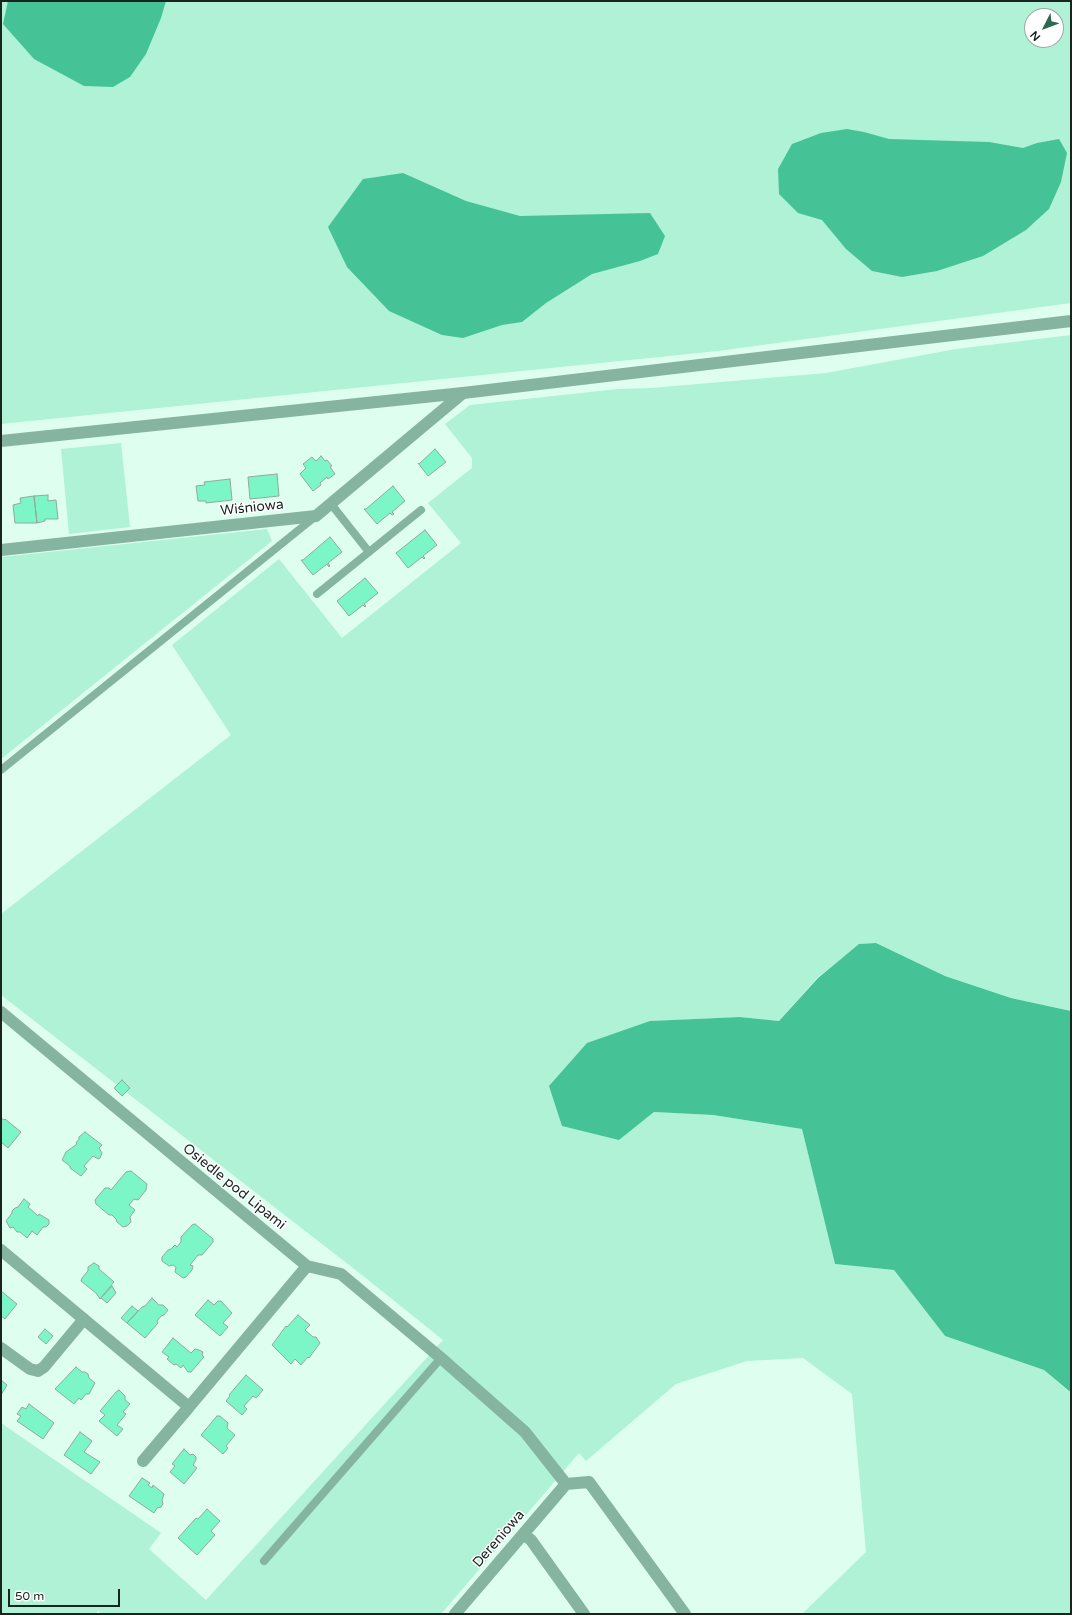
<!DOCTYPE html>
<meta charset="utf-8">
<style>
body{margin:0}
#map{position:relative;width:1072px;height:1615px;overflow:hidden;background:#defeef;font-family:"Varela Round",sans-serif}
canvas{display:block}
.frame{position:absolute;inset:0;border:2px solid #19241f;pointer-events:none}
.north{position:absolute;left:1024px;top:8px;width:40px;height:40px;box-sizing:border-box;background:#fff;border:1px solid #a3a7a5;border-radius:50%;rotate:228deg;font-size:11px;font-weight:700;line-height:16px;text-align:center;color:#19241f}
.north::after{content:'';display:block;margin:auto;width:14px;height:18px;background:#2d6852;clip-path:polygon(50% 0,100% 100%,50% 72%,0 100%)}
.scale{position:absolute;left:8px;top:1589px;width:112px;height:18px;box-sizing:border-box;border:2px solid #19241f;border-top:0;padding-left:5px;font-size:12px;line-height:14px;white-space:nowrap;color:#19241f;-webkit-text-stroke:3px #fff;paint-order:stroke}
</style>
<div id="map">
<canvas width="1072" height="1615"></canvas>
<div class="frame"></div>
<div class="north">N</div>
<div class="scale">50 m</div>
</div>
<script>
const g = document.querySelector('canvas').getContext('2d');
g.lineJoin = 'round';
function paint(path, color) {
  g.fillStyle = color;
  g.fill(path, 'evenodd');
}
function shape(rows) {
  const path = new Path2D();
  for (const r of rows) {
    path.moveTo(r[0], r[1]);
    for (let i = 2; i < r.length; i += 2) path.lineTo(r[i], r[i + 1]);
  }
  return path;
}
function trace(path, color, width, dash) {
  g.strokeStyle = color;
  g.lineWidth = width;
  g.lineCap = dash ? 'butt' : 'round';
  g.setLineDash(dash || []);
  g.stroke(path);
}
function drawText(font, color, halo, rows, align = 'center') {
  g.font = font + ' "Varela Round",sans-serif';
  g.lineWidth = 3;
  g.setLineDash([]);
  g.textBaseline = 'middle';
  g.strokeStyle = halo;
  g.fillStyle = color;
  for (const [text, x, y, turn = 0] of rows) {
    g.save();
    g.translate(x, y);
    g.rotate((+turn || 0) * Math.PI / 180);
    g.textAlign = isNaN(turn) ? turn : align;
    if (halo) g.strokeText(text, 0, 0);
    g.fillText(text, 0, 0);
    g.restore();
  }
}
const green = shape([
 [1,1,1071,1,1071,303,718,351,1,424],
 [1032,16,1056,16,1056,40,1032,40],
 [1071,335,1071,1011,1011,998,945,976,876,943,860,944,817,978,779,1021,740,1017,650,1021,619,1140,654,1112,713,1115,802,1129,835,1264,894,1270,945,1336,1044,1370,1068,1391,1071,1390,1071,1614,802,1614,866,1552,852,1394,803,1358,747,1361,676,1384,586,1461,579,1453,441,1614,102,1614,98,1611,95,1614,1,1614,1,1423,161,1533,149,1549,206,1600,443,1340,362,1275,1,995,1,914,231,735,172,645,279,559,342,638,461,543,428,503,472,468,472,458,445,424,470,405,618,389,651,388,826,373,956,349],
 [121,443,130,527,69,534,61,449],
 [267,529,272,541,1,759,1,557]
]);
const water = shape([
 [8,1,166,1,161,18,146,54,130,77,113,87,84,86,34,59,3,24],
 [847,129,864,132,889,139,989,142,1023,148,1037,143,1059,139,1067,153,1061,182,1049,209,1026,230,983,256,937,271,902,277,872,271,846,249,822,220,798,213,779,194,778,169,792,144,821,133],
 [403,173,466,201,520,216,650,213,665,236,658,254,640,261,592,274,546,303,522,322,502,325,463,338,442,335,389,311,347,267,328,227,363,179],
 [876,943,945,976,1011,998,1071,1011,1071,1390,1069,1391,1044,1370,945,1336,894,1270,835,1264,802,1129,713,1115,654,1112,619,1140,562,1126,549,1086,587,1043,650,1021,740,1017,779,1021,818,978,859,944]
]);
const building = shape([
 [435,449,446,462,428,476,418,463,419,464,435,449],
 [321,456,325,461,327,460,332,466,330,467,335,474,328,479,327,477,320,483,321,485,313,491,300,474,306,468,303,464,312,457,316,461,321,456],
 [277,474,279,496,250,499,248,477,277,474],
 [230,479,232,500,206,503,206,501,198,501,196,486,205,485,204,482,230,479],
 [393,486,405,501,392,512,394,514,392,515,390,513,377,524,364,509,366,509,393,486],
 [48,495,48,501,56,500,58,519,45,519,45,521,37,523,34,496,48,495],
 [34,496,37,523,15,523,13,505,21,503,20,498,34,496],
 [425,530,437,545,423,556,425,558,424,559,422,557,408,568,396,553,425,530],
 [330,537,342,552,328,563,330,566,329,567,327,564,313,575,301,560,303,560,330,537],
 [365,578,378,593,364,604,366,606,365,607,363,605,349,616,337,601,365,578],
 [122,1080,130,1088,122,1096,114,1088,122,1080],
 [1,1118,4,1120,5,1119,21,1132,8,1148,1,1142,1,1118],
 [85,1132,102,1145,99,1148,102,1153,100,1158,98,1159,93,1156,84,1166,87,1169,81,1176,70,1168,70,1166,62,1160,66,1152,77,1144,76,1143,79,1139,79,1137,85,1132],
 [131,1171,147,1184,146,1190,138,1200,134,1199,129,1205,135,1210,130,1217,131,1222,127,1226,123,1227,117,1222,116,1219,112,1215,109,1215,96,1204,95,1200,105,1188,109,1188,111,1190,126,1172,131,1171],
 [24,1199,30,1204,28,1207,38,1216,39,1214,49,1220,49,1224,46,1227,43,1227,37,1235,32,1231,27,1238,20,1232,17,1232,13,1227,10,1228,6,1221,12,1213,12,1211,15,1208,18,1207,24,1199],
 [195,1224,213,1239,213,1242,202,1255,198,1255,190,1265,193,1266,192,1270,186,1277,183,1278,175,1272,176,1267,173,1265,169,1266,162,1261,162,1257,168,1250,171,1249,175,1245,177,1247,181,1242,181,1237,192,1225,195,1224],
 [94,1263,99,1266,99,1269,114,1282,100,1299,96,1293,81,1281,82,1278,88,1271,88,1267,94,1263],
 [112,1286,116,1293,107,1303,101,1298,112,1286],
 [1,1291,17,1304,5,1319,1,1316,1,1291],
 [152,1298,159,1305,163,1305,168,1310,164,1315,161,1316,157,1321,158,1323,145,1338,127,1323,142,1307,145,1306,152,1298],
 [208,1300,214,1305,218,1301,221,1301,232,1313,223,1323,228,1327,220,1336,195,1315,208,1300],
 [132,1306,138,1311,127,1323,121,1318,132,1306],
 [298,1315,310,1325,305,1330,313,1337,316,1337,320,1343,309,1358,308,1357,301,1365,295,1359,291,1364,272,1345,286,1326,287,1327,298,1315],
 [45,1329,53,1336,46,1344,38,1337,45,1329],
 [173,1338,191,1353,195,1349,199,1350,203,1352,202,1355,204,1357,191,1372,188,1372,183,1365,181,1368,176,1364,174,1365,167,1359,169,1357,162,1352,173,1338],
 [76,1367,82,1372,85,1372,88,1374,89,1378,95,1383,89,1394,86,1394,81,1400,79,1398,74,1404,55,1389,76,1367],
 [246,1375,263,1390,256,1398,253,1396,244,1406,247,1409,242,1415,226,1401,230,1396,229,1395,246,1375],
 [1,1380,7,1385,1,1395,1,1380],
 [119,1390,125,1396,125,1400,130,1404,123,1412,126,1414,117,1425,123,1429,117,1436,99,1421,105,1415,100,1411,116,1392,119,1390],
 [29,1404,54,1423,43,1439,17,1421,21,1416,17,1414,22,1407,26,1409,29,1404],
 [217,1416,220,1416,228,1423,227,1428,235,1435,226,1446,228,1448,223,1454,201,1435,217,1416],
 [80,1432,92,1441,84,1452,100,1462,91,1474,64,1455,80,1432],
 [184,1449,190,1455,193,1454,196,1457,196,1460,193,1465,197,1468,184,1484,170,1472,175,1466,172,1464,184,1449],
 [142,1478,150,1483,148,1485,152,1488,153,1485,164,1494,162,1500,163,1504,161,1507,157,1508,154,1513,129,1496,142,1478],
 [207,1509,220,1521,211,1531,215,1535,197,1555,178,1538,196,1518,198,1519,207,1509]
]);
const service = shape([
 [331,504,369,552],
 [317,594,421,510],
 [1,770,316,516],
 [264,1561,441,1358]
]);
const minor = shape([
 [1,550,316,516,463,393],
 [1,1012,307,1266,341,1274,441,1358,525,1432,566,1484],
 [1,1250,189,1407,307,1266],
 [1,1348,30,1369,38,1371,44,1367,84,1319],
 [143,1461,189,1407],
 [566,1484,589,1482,685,1614],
 [523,1534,531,1540,584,1614],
 [455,1614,566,1484]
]);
const tertiary = shape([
 [1,441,463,393,1071,321]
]);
const streetNames = [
 ["Wiśniowa",252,508,-6],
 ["Osiedle pod Lipami",234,1187,39],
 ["Dereniowa",499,1539,-49]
];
paint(green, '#aff2d5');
paint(water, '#45c397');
paint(building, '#7cf6c7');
trace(building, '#8dab9d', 1);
trace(service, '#85b4a0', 8);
trace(minor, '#85b4a0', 12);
trace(tertiary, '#85b4a0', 12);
drawText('14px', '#19241f', '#fff', streetNames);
</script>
